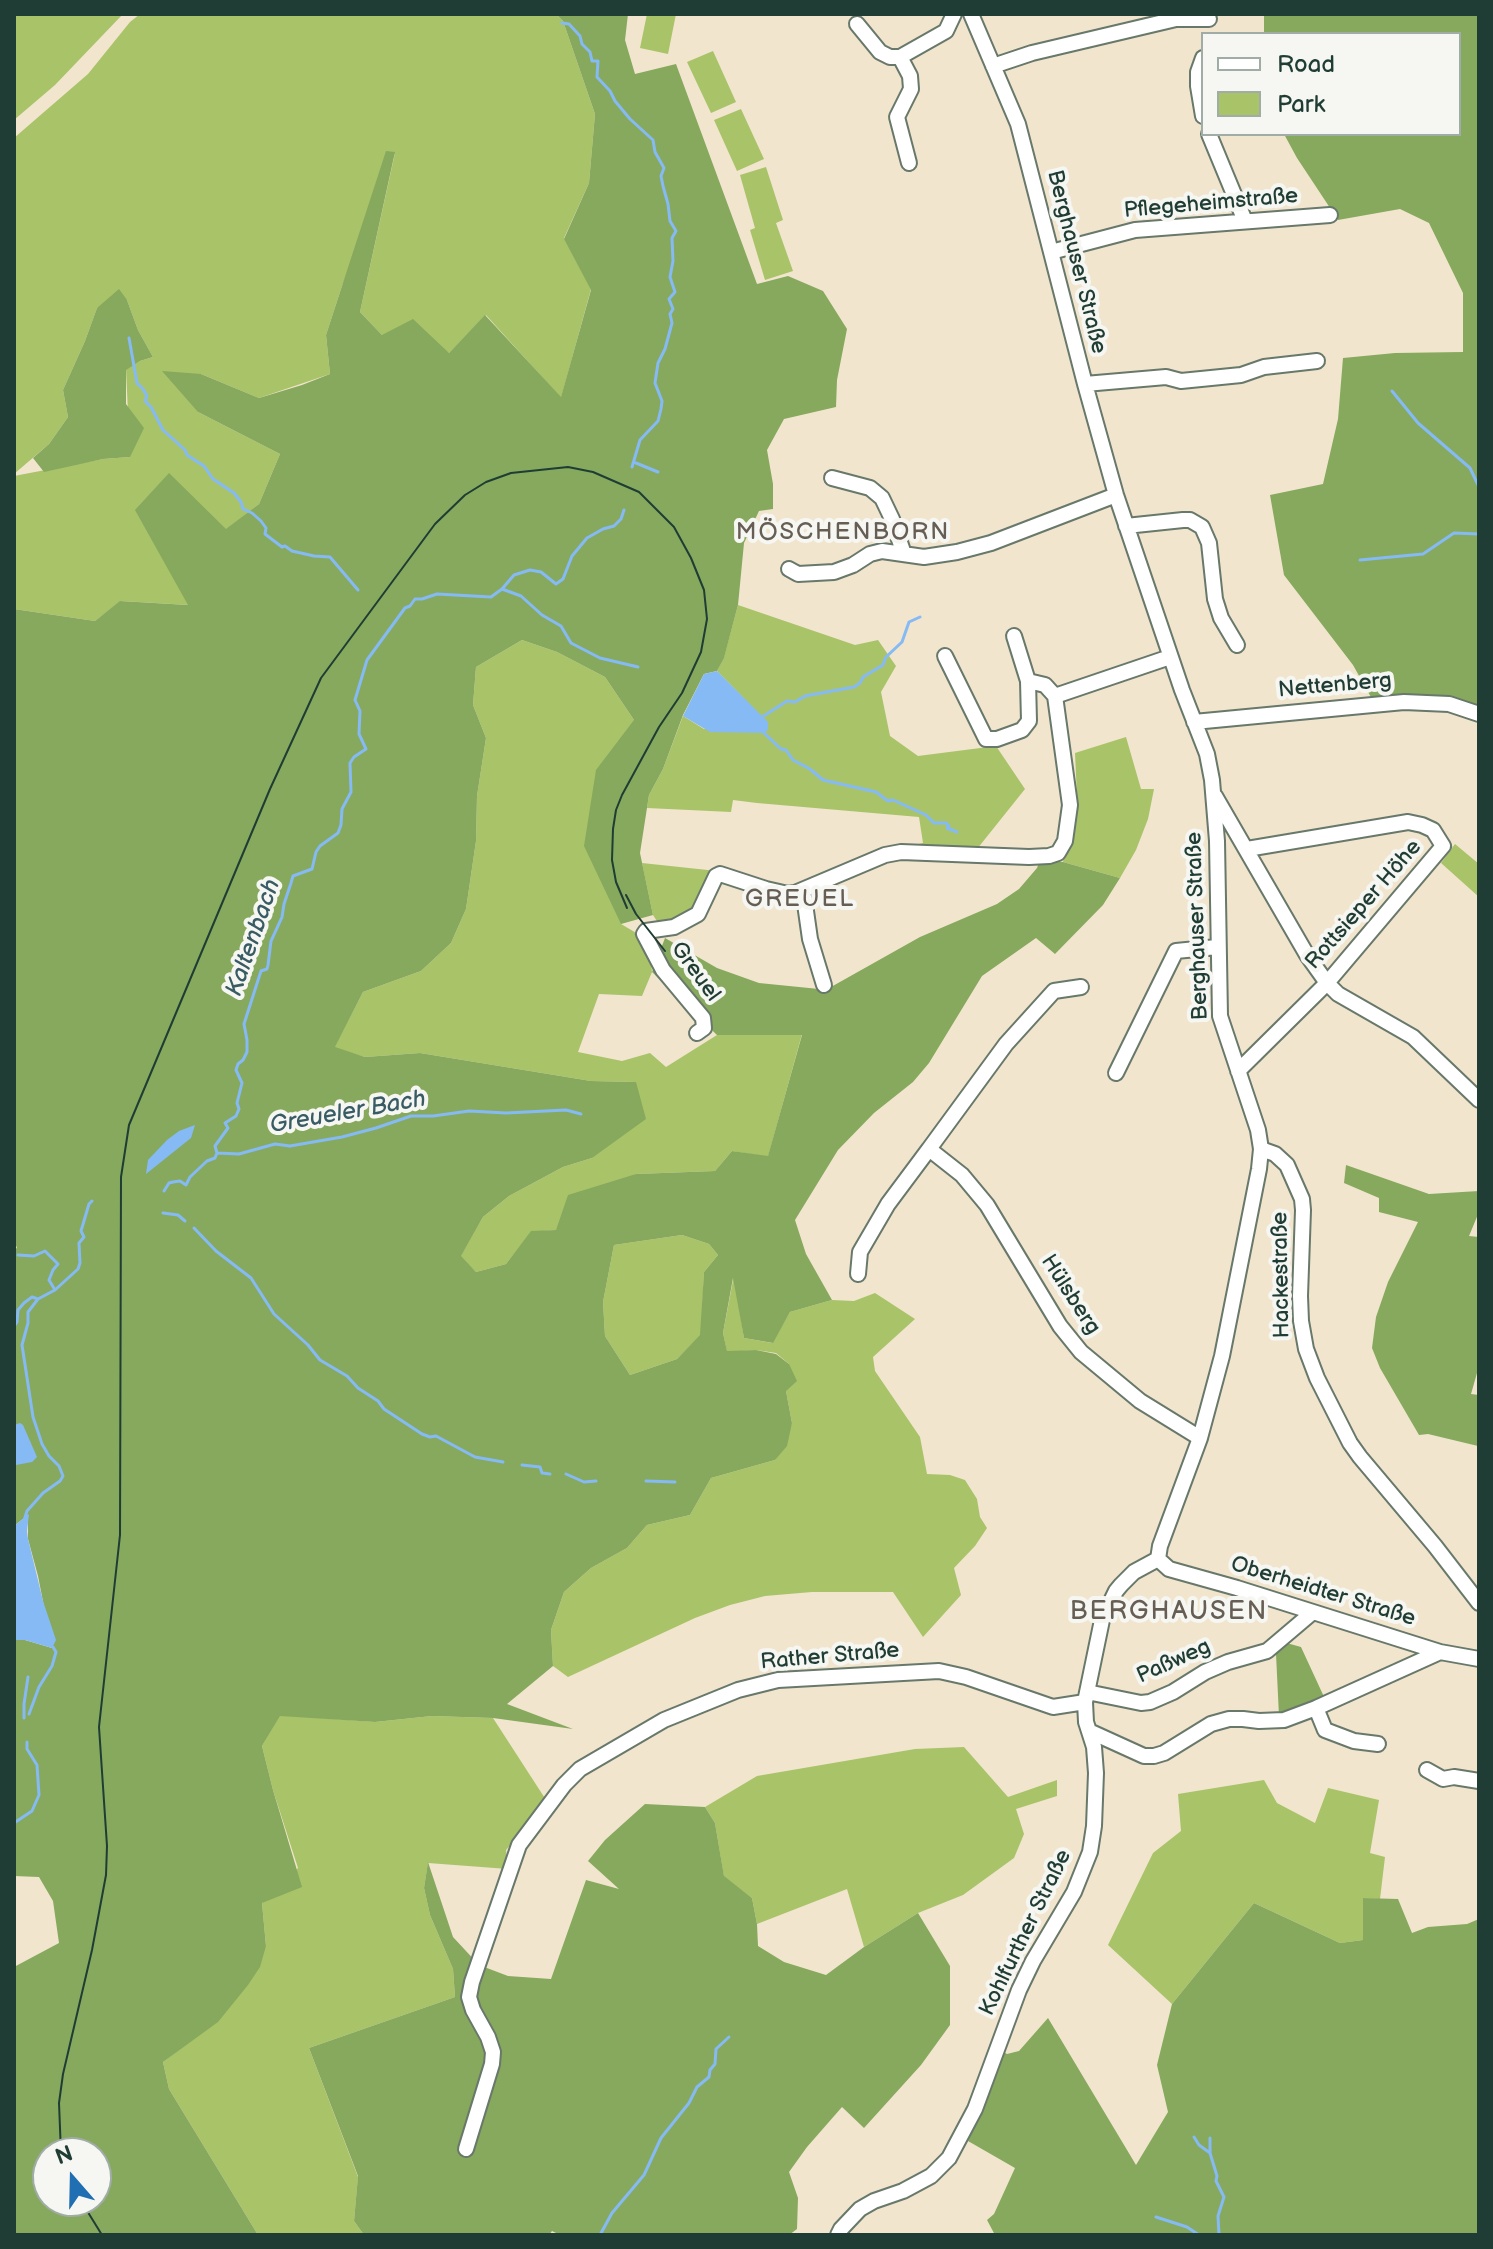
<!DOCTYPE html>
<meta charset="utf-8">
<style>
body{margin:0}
#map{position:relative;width:1493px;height:2249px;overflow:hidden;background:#f1e5ce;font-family:"Balsamiq Sans",sans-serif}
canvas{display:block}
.frame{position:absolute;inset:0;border:16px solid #1f3d34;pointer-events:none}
.legend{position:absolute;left:1201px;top:32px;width:260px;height:104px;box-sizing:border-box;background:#f6f6f2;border:2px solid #a0aca6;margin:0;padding:10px 14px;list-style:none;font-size:24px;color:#1f3d34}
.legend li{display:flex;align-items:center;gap:16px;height:40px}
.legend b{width:40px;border:2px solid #a0aca6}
.north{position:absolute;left:32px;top:2137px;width:80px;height:80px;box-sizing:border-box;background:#f6f6f2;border:2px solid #a0aca6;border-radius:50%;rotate:340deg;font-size:22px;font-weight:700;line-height:32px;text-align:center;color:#1f3d34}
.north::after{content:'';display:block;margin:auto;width:28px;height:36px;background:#1f6fb2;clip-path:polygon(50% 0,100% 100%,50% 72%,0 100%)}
</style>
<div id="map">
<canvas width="1493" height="2249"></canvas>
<div class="frame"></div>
<ul class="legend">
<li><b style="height:10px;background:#fff"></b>Road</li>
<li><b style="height:22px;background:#a9c369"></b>Park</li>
</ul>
<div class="north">N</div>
</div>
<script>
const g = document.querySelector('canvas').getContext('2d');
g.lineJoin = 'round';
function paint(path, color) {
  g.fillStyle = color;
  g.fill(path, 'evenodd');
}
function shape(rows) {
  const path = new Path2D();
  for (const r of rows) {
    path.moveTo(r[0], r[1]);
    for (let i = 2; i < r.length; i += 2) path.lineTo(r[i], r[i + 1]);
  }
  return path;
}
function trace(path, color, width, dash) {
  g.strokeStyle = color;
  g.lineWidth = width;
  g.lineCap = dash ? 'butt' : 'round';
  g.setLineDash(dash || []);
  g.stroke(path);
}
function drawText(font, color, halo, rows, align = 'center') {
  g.font = font + ' "Balsamiq Sans",sans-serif';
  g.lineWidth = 8;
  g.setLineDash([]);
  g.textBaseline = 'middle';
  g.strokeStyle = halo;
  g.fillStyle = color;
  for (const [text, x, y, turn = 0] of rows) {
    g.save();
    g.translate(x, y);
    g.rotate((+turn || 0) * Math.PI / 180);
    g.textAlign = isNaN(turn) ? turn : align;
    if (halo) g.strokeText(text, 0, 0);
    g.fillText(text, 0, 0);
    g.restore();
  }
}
const green = shape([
 [14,14,123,14,55,85,14,120],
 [140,14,556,14,563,21,595,114,589,183,564,238,591,289,561,398,486,315,449,353,382,335,360,312,395,153,342,286,326,335,330,374,259,398,201,374,198,412,280,454,259,504,226,530,189,605,121,601,95,621,14,609,14,476,103,459,130,457,126,369,140,361,153,357,138,330,127,300,97,308,85,341,63,390,68,417,49,444,14,474,14,138,88,74,130,22],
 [647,14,676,14,668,54,640,48],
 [713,51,736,102,711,113,687,62],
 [741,109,764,159,737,171,714,120],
 [766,167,783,220,776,223,793,271,765,280,750,230,755,228,740,175],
 [738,605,855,645,878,640,896,666,881,692,890,736,918,756,996,746,1025,789,977,849,901,848,923,843,919,817,757,803,733,800,731,812,647,808,649,795,663,769,683,716,704,729,767,722,717,671,724,657],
 [522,640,557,652,605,677,634,720,621,924,638,934,651,962,652,972,642,996,599,994,578,1052,622,1061,650,1053,666,1067,717,1035,802,1034,768,1157,732,1151,715,1171,636,1174,556,1230,531,1232,506,1264,476,1272,460,1257,483,1217,509,1196,563,1167,592,1158,636,1082,591,1081,420,1053,365,1057,334,1048,363,992,421,971,451,943,466,909,476,841,477,796,486,738,473,705,476,667],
 [1126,737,1141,789,1154,789,1148,819,1136,850,1120,878,1063,862,1077,797,1075,753],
 [1455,844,1479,864,1479,897,1441,863],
 [642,863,717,871,695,912,660,926,653,915],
 [682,1235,709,1244,718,1255,704,1272,701,1335,677,1359,630,1375,605,1336,603,1302,614,1245],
 [734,1275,744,1338,772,1343,790,1312,832,1300,854,1301,875,1293,915,1319,873,1357,875,1371,920,1437,927,1474,950,1475,965,1480,977,1499,980,1517,987,1528,975,1546,954,1568,961,1595,923,1637,893,1592,812,1592,765,1596,730,1605,695,1618,568,1677,553,1666,551,1630,564,1592,591,1568,627,1548,647,1525,690,1515,711,1478,775,1460,792,1423,786,1391,789,1364,776,1353,756,1350,727,1352,723,1333],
 [280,1715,375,1722,432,1716,493,1718,548,1803,506,1850,508,1869,428,1863,424,1888,430,1915,453,1969,455,1997,309,2048,358,2177,354,2221,364,2235,258,2235,169,2089,163,2062,181,2048,266,1946,262,1903,298,1868,273,1790,262,1746],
 [964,1747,1008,1797,1057,1780,1057,1796,1016,1809,1024,1834,1014,1858,963,1895,918,1913,864,1947,847,1889,757,1924,752,1898,724,1877,715,1823,705,1807,757,1776,915,1749],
 [1264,1780,1277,1803,1315,1823,1328,1788,1379,1800,1370,1853,1385,1857,1380,1899,1363,1898,1363,1940,1340,1943,1254,1903,1172,2004,1108,1945,1153,1853,1181,1831,1178,1794]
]);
const forest = shape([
 [556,14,628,14,625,40,635,74,676,64,757,284,788,276,823,291,847,329,837,380,836,407,784,419,767,450,773,484,773,509,759,511,744,543,738,605,724,658,717,671,704,674,683,715,663,769,649,795,640,853,653,915,621,924,584,846,596,770,634,720,605,677,557,652,522,640,476,667,473,705,486,738,477,796,476,841,466,909,451,943,421,971,363,992,335,1047,365,1057,420,1053,591,1081,636,1082,646,1119,592,1158,563,1167,509,1196,483,1217,461,1256,476,1272,506,1264,531,1231,556,1230,568,1195,636,1174,715,1171,732,1151,768,1156,802,1035,717,1035,652,972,665,938,717,968,759,983,819,989,831,987,920,937,997,904,1019,889,1037,868,1040,860,1063,862,1120,878,1103,905,1055,954,1036,938,982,976,929,1063,913,1082,874,1113,838,1150,795,1220,806,1254,832,1300,790,1312,773,1343,744,1338,733,1278,723,1333,727,1351,756,1350,776,1354,789,1364,797,1381,786,1391,792,1423,787,1446,775,1460,711,1478,690,1515,647,1525,627,1548,591,1568,564,1592,551,1630,553,1666,507,1704,573,1729,493,1718,432,1716,375,1722,280,1716,262,1746,273,1790,302,1887,262,1903,266,1946,260,1967,248,1985,218,2022,163,2062,169,2089,258,2235,14,2235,14,1967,59,1943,53,1901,39,1877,14,1876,14,1640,25,1640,52,1648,38,1576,28,1539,28,1515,14,1526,14,1253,17,1247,14,1244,14,609,95,621,120,601,188,605,135,510,169,473,226,529,259,504,280,454,198,412,162,371,201,374,259,398,302,385,330,374,326,335,386,151,395,152,360,312,382,335,413,319,449,353,485,315,561,397,591,290,564,239,589,183,595,114,563,21],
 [682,1235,709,1244,718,1255,704,1272,700,1335,677,1359,630,1375,605,1336,603,1302,614,1245],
 [48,2153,96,2153,96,2201,48,2201],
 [1264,14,1479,14,1479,708,1372,699,1353,665,1284,575,1270,495,1323,484,1338,419,1343,358,1395,353,1463,352,1463,293,1429,223,1400,209,1338,220,1297,158,1284,134,1459,134,1459,34,1264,34],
 [119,289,127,300,138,330,153,357,140,361,126,370,126,404,144,428,130,457,103,459,44,472,33,458,49,444,68,417,63,390,85,341,97,308],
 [1346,1165,1429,1194,1479,1191,1479,1212,1469,1236,1479,1237,1479,1366,1471,1394,1479,1395,1479,1495,1478,1446,1428,1434,1419,1435,1380,1368,1372,1348,1376,1317,1388,1282,1418,1222,1379,1212,1379,1198,1344,1183],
 [1283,1642,1301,1647,1325,1699,1279,1716,1276,1654],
 [645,1804,705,1807,715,1823,724,1876,752,1898,757,1924,758,1946,784,1962,826,1975,864,1947,918,1913,950,1966,950,2025,921,2065,864,2128,842,2107,807,2147,789,2172,798,2198,797,2229,789,2235,560,2235,552,2231,549,2235,364,2235,354,2221,358,2176,309,2048,455,1997,453,1969,430,1915,424,1888,428,1862,453,1937,479,1965,508,1976,551,1979,586,1880,619,1889,588,1861,605,1840],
 [1363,1898,1398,1899,1412,1933,1428,1927,1467,1924,1479,1919,1479,2235,995,2235,987,2220,994,2214,1015,2168,968,2141,985,2103,1002,2051,1007,2054,1019,2051,1048,2018,1136,2165,1168,2112,1157,2065,1172,2004,1254,1903,1340,1943,1363,1940]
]);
const water = shape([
 [717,671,768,722,768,729,765,733,710,732,683,716,704,674],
 [195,1125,191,1138,146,1174,148,1160,167,1140,179,1131],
 [20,1423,23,1425,37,1457,32,1462,16,1465,14,1464,14,1425],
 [29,1514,27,1531,28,1539,43,1601,56,1640,52,1648,25,1640,14,1640,14,1526]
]);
const stream = shape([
 [562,23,569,24,580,36,582,44,590,52,592,61,598,61,597,77,610,91,615,101,630,119,653,140,655,152,664,168,661,176,663,186,668,204,670,221,676,231,672,238,673,261,670,277,675,292,669,299,673,309,670,314,672,323,665,349,658,363,655,383,662,401,661,409,658,421,640,440,632,467],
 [129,338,137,383,143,389,147,396,145,401,151,407,163,430,185,450,187,455,204,466,213,479,234,493,241,502,243,509,252,513,261,521,266,528,265,534,282,547,285,546,292,551,314,556,330,557,358,590],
 [1392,391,1418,423,1470,468,1479,487],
 [636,463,658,472],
 [1360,560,1423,554,1454,533,1479,534],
 [502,589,521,596,542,615,561,626,571,643,600,658,638,667],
 [759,719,787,701,795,702,805,696,854,687,860,683,863,677,883,665,886,657,902,642,909,622,920,617],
 [762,731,781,749,786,750,793,760,810,769,823,780,876,792,888,801,893,800,926,815,934,823,946,823,949,826,947,828,957,832],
 [217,1153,239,1154,275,1144,290,1146,342,1137,376,1128,411,1116,433,1116,469,1111,506,1113,566,1110,581,1114],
 [164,1191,169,1183,173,1182,180,1181,186,1185,190,1177,207,1161,215,1158,217,1153,215,1146,228,1128,225,1123,236,1116,239,1109,237,1103,242,1083,236,1070,238,1064,243,1060,247,1052,247,1040,244,1024,261,971,267,969,268,965,271,941,282,917,284,904,291,883,293,876,312,869,316,852,320,846,338,833,341,825,342,809,351,792,350,763,354,757,366,749,359,734,360,711,355,700,367,660,405,608,410,606,415,599,422,599,437,594,491,597,502,589,514,575,530,570,541,572,556,584,563,579,572,556,587,538,603,529,614,526,621,519,624,510],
 [163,1213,178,1215,185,1221],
 [194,1228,216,1251,251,1278,274,1314,308,1345,320,1360,347,1376,358,1388,378,1401,384,1409,422,1434,430,1437,436,1436,475,1457,503,1462],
 [18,1255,34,1256,45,1251,58,1264,53,1270,49,1280,55,1290],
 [14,1326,17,1322,18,1310,24,1303,32,1297,38,1299],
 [522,1465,540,1467,542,1473,550,1474],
 [566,1474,584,1482,596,1481],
 [646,1481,675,1482],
 [23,1524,27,1511,43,1493,60,1481,63,1476,59,1466,49,1456,42,1444,33,1417,22,1345,28,1323,28,1312,38,1299,55,1290,78,1269,80,1263,79,1243,84,1237,81,1231,89,1204,92,1201],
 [29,1714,39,1687,52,1666,56,1652,53,1647],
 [24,1718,24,1704,28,1677],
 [14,1823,32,1811,39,1795,37,1765,27,1749,27,1742],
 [1194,2137,1199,2145,1210,2153,1217,2176,1216,2181,1224,2197,1218,2216,1219,2235],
 [1210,2138,1210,2153],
 [1156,2217,1187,2227,1199,2235],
 [600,2235,612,2213,644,2175,661,2138,689,2103,697,2087,709,2077,710,2070,715,2064,716,2049,729,2037]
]);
const minor = shape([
 [971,14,1018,124,1085,384,1116,495,1182,690,1207,754,1212,780,1217,841,1220,1016,1258,1130,1261,1149,1259,1169,1222,1356,1200,1438,1160,1546,1158,1559],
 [857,24,880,52,890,57,900,57],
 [1203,58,1198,72,1198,86,1203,116],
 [993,66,1032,53,1176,19,1209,19],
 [1209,134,1245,221],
 [909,163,897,117,911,89,910,76,900,57,946,31,954,14],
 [1051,252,1135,230,1330,215],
 [1085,384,1166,377,1181,381,1241,375,1264,367,1317,361],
 [832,478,870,488,882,498,892,519,904,554],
 [1126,526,1183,520,1190,520,1202,527,1209,543,1215,599,1221,618,1237,645],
 [789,569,798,574,834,572,853,565,870,554,882,551,924,557,957,552,991,543,1116,495],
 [1014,636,1028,681,1045,685,1055,696],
 [945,656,986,739,997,739,1022,730,1029,721,1028,681],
 [1194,722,1404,702,1449,704,1479,714],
 [1215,796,1307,955,1327,983,1338,994,1413,1037,1479,1100],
 [803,890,810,939,824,985],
 [1081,987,1054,991,1006,1044,929,1149,962,1175,987,1205,1060,1326,1081,1352,1140,1401,1200,1438],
 [697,1033,704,1028,703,1018,663,970,644,934,646,931,674,927,698,914,716,876,720,874,766,889,788,894,795,893,885,855,901,852,1029,857,1049,856,1058,853,1065,841,1070,805,1055,696,1170,657],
 [1238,1071,1327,983,1443,846,1433,830,1422,825,1408,822,1247,849],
 [1116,1073,1176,951,1217,947],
 [1261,1149,1275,1154,1287,1165,1302,1199,1303,1210,1300,1296,1301,1321,1306,1349,1317,1378,1350,1443,1360,1457,1435,1546,1479,1603],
 [858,1274,860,1252,888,1204,929,1149],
 [1158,1559,1169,1569,1237,1588,1440,1652,1479,1659],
 [1087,1692,1141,1703,1150,1702,1173,1692,1205,1672,1228,1662,1267,1651,1313,1612],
 [1316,1708,1325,1730,1354,1741,1378,1744],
 [1089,1731,1144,1756,1154,1756,1164,1753,1211,1724,1229,1719,1243,1719,1259,1721,1284,1720,1316,1708,1440,1652],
 [1427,1770,1443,1779,1454,1777,1479,1781],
 [466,2149,492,2064,493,2052,488,2037,473,2010,469,1997,472,1982,519,1845,564,1785,580,1769,664,1720,738,1690,778,1680,939,1671,966,1677,1053,1707,1085,1702],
 [838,2235,841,2229,860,2209,874,2201,903,2191,931,2176,949,2158,975,2109,1019,1990,1033,1961,1074,1892,1090,1852,1094,1826,1096,1773,1094,1747,1086,1722,1085,1702,1102,1620,1116,1591,1121,1585,1134,1572,1158,1559]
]);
const tram = shape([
 [626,895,636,914,665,951],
 [61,2153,59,2103,63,2074,92,1950,106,1875,107,1846,99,1727,120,1535,121,1177,129,1125,270,789,321,678,435,524,465,495,486,482,511,473,568,467,593,472,639,492,674,527,691,558,704,590,707,619,701,652,682,693,659,727,622,795,616,810,613,829,612,860,616,882,627,908],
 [81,2201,102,2235]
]);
const streetNames = [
 ["Pflegeheimstraße",1211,204,-5],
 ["Berghauser Straße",1076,262,76],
 ["Nettenberg",1335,686,-5],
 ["Rottsieper Höhe",1364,905,-49],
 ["Berghauser Straße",1198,926,-92],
 ["Greuel",695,972,54],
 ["Hackestraße",1282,1275,-91],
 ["Hülsberg",1070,1295,57],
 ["Oberheidter Straße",1323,1592,17],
 ["Rather Straße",830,1657,-5],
 ["Paßweg",1174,1662,-24],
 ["Kohlfurther Straße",1026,1933,-64]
];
const neighbourhoodNames = [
 ["MÖSCHENBORN",843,533],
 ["GREUEL",800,900]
];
const waterNames = [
 ["Kaltenbach",254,938,-71],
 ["Greueler Bach",348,1113,-10]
];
const quarterNames = [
 ["BERGHAUSEN",1169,1612]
];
paint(green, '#a9c369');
paint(forest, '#86a95d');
paint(water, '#86baf4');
trace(stream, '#86baf4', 3);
trace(minor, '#68786a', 18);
trace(minor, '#fff', 14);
trace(tram, '#1f3d34', 2);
drawText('22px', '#1f3d34', '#f6f6f2', streetNames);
g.letterSpacing = '2px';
drawText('24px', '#665e54', '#f6f6f2', neighbourhoodNames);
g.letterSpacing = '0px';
drawText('italic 24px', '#395c64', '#f6f6f2', waterNames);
g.letterSpacing = '2px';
drawText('26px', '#665e54', '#f6f6f2', quarterNames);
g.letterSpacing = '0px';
</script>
